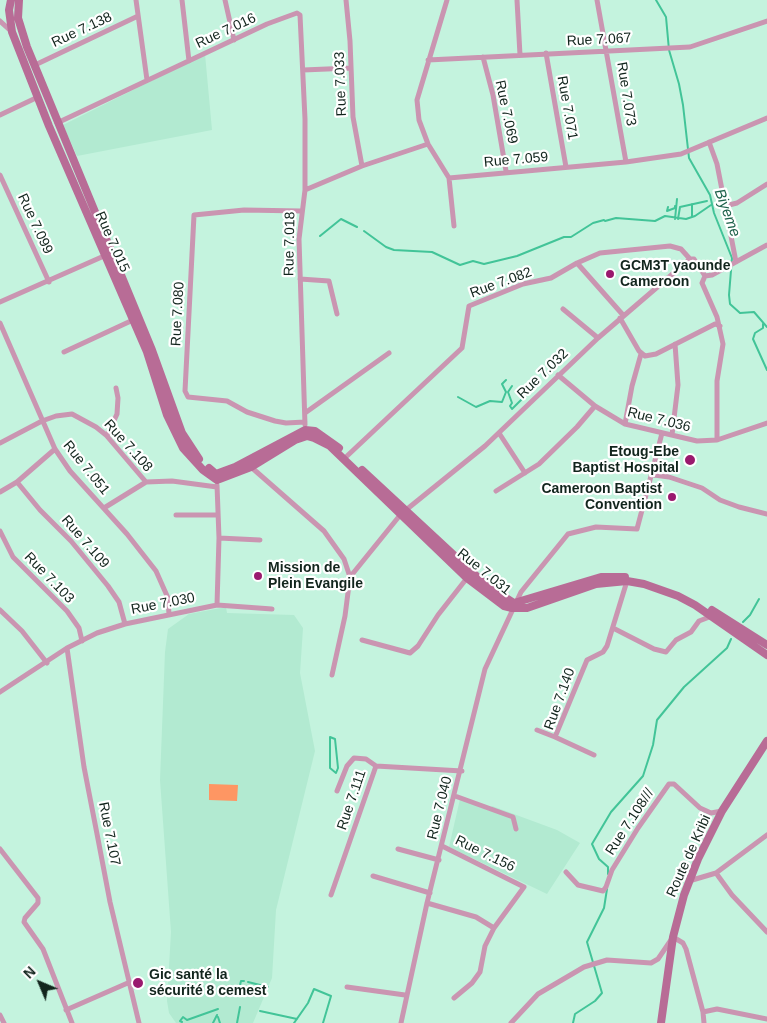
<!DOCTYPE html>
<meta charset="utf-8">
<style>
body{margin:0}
#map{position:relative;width:767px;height:1023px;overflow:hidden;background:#c4f3de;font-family:Helvetica,sans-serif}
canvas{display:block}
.north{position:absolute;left:15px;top:958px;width:50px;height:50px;-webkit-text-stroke:4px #fff;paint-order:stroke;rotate:315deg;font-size:14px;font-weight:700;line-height:20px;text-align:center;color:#12251d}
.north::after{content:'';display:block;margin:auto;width:18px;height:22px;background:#12251d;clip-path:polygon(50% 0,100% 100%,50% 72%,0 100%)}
</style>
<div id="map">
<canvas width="767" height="1023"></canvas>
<div class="north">N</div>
</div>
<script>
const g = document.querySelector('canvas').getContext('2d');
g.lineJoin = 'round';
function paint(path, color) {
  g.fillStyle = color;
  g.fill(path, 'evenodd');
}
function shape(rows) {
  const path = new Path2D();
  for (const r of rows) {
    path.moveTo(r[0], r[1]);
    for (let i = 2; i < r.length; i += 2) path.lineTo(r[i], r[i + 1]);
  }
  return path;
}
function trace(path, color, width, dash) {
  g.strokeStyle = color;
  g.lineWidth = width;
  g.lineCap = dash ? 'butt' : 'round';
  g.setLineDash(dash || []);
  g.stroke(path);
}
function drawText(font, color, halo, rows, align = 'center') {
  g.font = font + ' Helvetica,sans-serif';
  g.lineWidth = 4.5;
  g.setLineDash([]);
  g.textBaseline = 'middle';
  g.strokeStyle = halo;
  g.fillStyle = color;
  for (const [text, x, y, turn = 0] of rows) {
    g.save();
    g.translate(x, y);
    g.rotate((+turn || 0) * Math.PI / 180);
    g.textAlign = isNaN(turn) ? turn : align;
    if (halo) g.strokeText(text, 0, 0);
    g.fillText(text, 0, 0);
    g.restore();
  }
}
const built = shape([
 [205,54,212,130,77,156,63,125],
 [226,607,227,613,294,615,303,628,300,673,315,751,276,910,272,978,253,1023,176,1023,169,1013,167,1001,171,932,160,780,165,652,168,629,189,614],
 [460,799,490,811,492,806,557,830,580,843,547,894,449,847]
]);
const green = shape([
 [209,784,238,785,237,801,209,800]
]);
const stream = shape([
 [656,0,666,17,669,50,679,84,683,105,689,158,710,195,714,213,732,258,729,295,730,304,740,313,754,312,767,327],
 [692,204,692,217],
 [668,207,667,211,675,208,675,206],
 [675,219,677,199],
 [678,219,680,207,707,201],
 [605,221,616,218,655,221,665,216,686,219,695,216,711,205],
 [364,231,386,247,394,250,432,252,460,265,473,261,484,264,517,256,564,237,571,237,593,223,604,220],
 [320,236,341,219,357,227],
 [763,324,763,328,755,333,753,339,767,370],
 [512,386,508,392,512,403,510,406,512,409,522,399],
 [458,397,476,407,490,401,502,402,506,392,502,384,506,380],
 [743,622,750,615,759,599],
 [330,737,335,739,338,768,336,773,330,768,330,737],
 [608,874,608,867,599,859,592,844,611,812,643,776,653,745,657,720,684,687,727,648,731,639],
 [248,982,268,987],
 [314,989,331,996,323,1023],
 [238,993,241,981,244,981],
 [260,1011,297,1019],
 [218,1017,220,1023],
 [182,1022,180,1021,183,1017,187,1020,218,1009],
 [213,1023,217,1015],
 [237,1023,240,1007],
 [294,1023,308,1003,314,989],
 [573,1023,575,1014,595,1001,602,993,587,942,604,908,607,889]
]);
const street = shape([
 [136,0,147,80],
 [182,0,189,61],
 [225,0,234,40],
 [346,0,350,41,353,117,362,166],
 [447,0,417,100,419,120,428,144,449,178,626,162,681,154,767,118],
 [517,0,520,55],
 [597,0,626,162],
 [0,21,12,32],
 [546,53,566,167],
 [483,57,493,95,506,171],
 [428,60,690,47,767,21],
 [35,65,138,16],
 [303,70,351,68],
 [0,115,38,97],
 [57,123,267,24,297,13,300,15,305,119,305,190],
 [709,142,717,164,736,262],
 [0,175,49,282],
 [449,178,454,226],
 [725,206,737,203,767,184],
 [301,211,244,210,194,215,185,391,188,397,227,401,247,412,275,421,286,423,305,422],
 [577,263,600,253,670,246,681,249,690,259],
 [705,276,712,275,767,245],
 [300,279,329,281,337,314],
 [0,302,104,256],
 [563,309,598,338],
 [620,318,639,351,645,356,656,354,715,324,720,326],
 [0,323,55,449,70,471,127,534,156,571,168,598,169,615],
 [64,352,133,320],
 [558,375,595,406,625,424,697,441,717,440,767,423],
 [305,413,389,353],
 [625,424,632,386,641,354],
 [305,425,299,239,305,190,362,166,428,144],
 [499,433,525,473],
 [672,435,678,385,675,344],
 [107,436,117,414,118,398,116,388],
 [0,443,42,421,56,416,72,414,96,427,106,435,146,482,172,481,217,487],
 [347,456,462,348,469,306,523,284,551,278,577,263,623,315],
 [251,467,324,531,344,559,350,577],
 [651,476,662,433],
 [17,482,40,510,71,541,108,586,119,602,125,624],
 [217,485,219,538,217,605],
 [496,491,539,464,577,427,595,406],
 [0,492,17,482,55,449],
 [104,508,146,482],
 [176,515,218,515],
 [0,531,13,557,67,611,79,628,82,641],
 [219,538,260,540],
 [0,610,22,631,47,663],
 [613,628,654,649,666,652,676,640,691,632,699,621,712,616],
 [362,640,410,653,418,646,438,615,467,578],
 [67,648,84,767,98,839,110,902,139,1023],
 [332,675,345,616,350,577,401,514,485,446,598,338,690,259,694,259,705,276,702,283,717,317,723,344,717,381,717,440],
 [0,692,67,648,97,633,125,624,217,605,272,609],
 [537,730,555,737],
 [594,755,555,737,587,660,603,652,607,646,627,581],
 [337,791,347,766,354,758,366,759,376,766],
 [455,796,513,817,516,829],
 [442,846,524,887,494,928],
 [0,849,38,898,38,903,25,918,24,922,43,949,72,1023],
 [398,849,439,860],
 [566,872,578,885,603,891,606,887,612,870,638,828,669,784,674,784,700,808,711,813,722,811],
 [716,873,732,895,767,932],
 [373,876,430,893],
 [689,881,716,873,767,835],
 [331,895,376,766,462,771],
 [427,903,476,917,494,928,485,946,480,972,472,983,454,998],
 [347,987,405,995],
 [66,1010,130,982],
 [703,1012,704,1023],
 [0,1015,4,1023],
 [401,1023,427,903,485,669,521,592,568,534,596,527,637,529,651,476,654,475,669,477,702,488,720,500,739,507,767,514],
 [511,1023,538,994,584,967,607,960,651,963,658,959,673,937,683,943,686,949,703,1012,717,1009,767,1019]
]);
const secondary = shape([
 [11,0,9,10,12,32,49,126,147,352,167,415,183,448,203,470,217,480,251,467,295,440,307,436,314,438,330,446,467,578,504,606,512,608,527,608,596,584,627,581,644,584,678,596,695,605,767,655],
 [19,0,18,18,27,47,152,350,182,433,199,459],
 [209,468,216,474,235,467,305,430,315,431,339,448],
 [362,470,486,585,514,603,601,577,625,577],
 [712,610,767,645],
 [661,1023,673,937,684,895,698,859,722,811,767,741]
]);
const markers = [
 [610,274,5,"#9a196e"],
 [690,460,6,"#9a196e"],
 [672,497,5,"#9a196e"],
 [258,576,5,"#9a196e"],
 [138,983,6,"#9a196e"]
];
const streetNames = [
 ["Rue 7.138",82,30,-25],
 ["Rue 7.016",226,31,-25],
 ["Rue 7.067",599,40,-3],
 ["Rue 7.033",341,84,-92],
 ["Rue 7.073",626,94,81],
 ["Rue 7.071",567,108,80],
 ["Rue 7.069",506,112,78],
 ["Rue 7.059",516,160,-5],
 ["Rue 7.099",35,224,65],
 ["Rue 7.015",112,242,66],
 ["Rue 7.018",290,244,-89],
 ["Rue 7.082",501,283,-20],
 ["Rue 7.080",178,314,-87],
 ["Rue 7.032",543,374,-44],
 ["Rue 7.036",659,420,14],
 ["Rue 7.108",128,446,48],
 ["Rue 7.051",86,468,51],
 ["Rue 7.109",85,542,49],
 ["Rue 7.031",484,572,39],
 ["Rue 7.103",49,578,46],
 ["Rue 7.030",163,604,-11],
 ["Rue 7.140",560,699,-70],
 ["Rue 7.111",352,800,-71],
 ["Rue 7.040",440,808,-76],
 ["Rue 7.108///",630,822,-57],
 ["Rue 7.107",109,834,79],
 ["Rue 7.156",485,854,26],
 ["Route de Kribi",689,856,-66]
];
const poiNames = [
 ["GCM3T yaounde",620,266],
 ["Cameroon",620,282],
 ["Etoug-Ebe",679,452,"right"],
 ["Baptist Hospital",679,468,"right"],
 ["Cameroon Baptist",662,489,"right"],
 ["Convention",662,505,"right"],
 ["Mission de",268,568],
 ["Plein Evangile",268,584],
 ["Gic santé la",149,975],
 ["sécurité 8 cemest",149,991]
];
const waterNames = [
 ["Biyeme",727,213,70]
];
paint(built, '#b2ead1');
paint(green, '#fe9663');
trace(stream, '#42c498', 2);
trace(street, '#ca95b1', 5);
trace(secondary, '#b86c96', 8);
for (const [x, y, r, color] of markers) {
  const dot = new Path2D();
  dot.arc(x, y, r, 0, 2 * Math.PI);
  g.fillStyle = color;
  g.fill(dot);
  trace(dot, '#fff', 2);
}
drawText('14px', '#12251d', '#fff', streetNames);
drawText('bold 14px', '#12251d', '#fff', poiNames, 'left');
drawText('italic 15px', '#1f624b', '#fff', waterNames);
</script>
